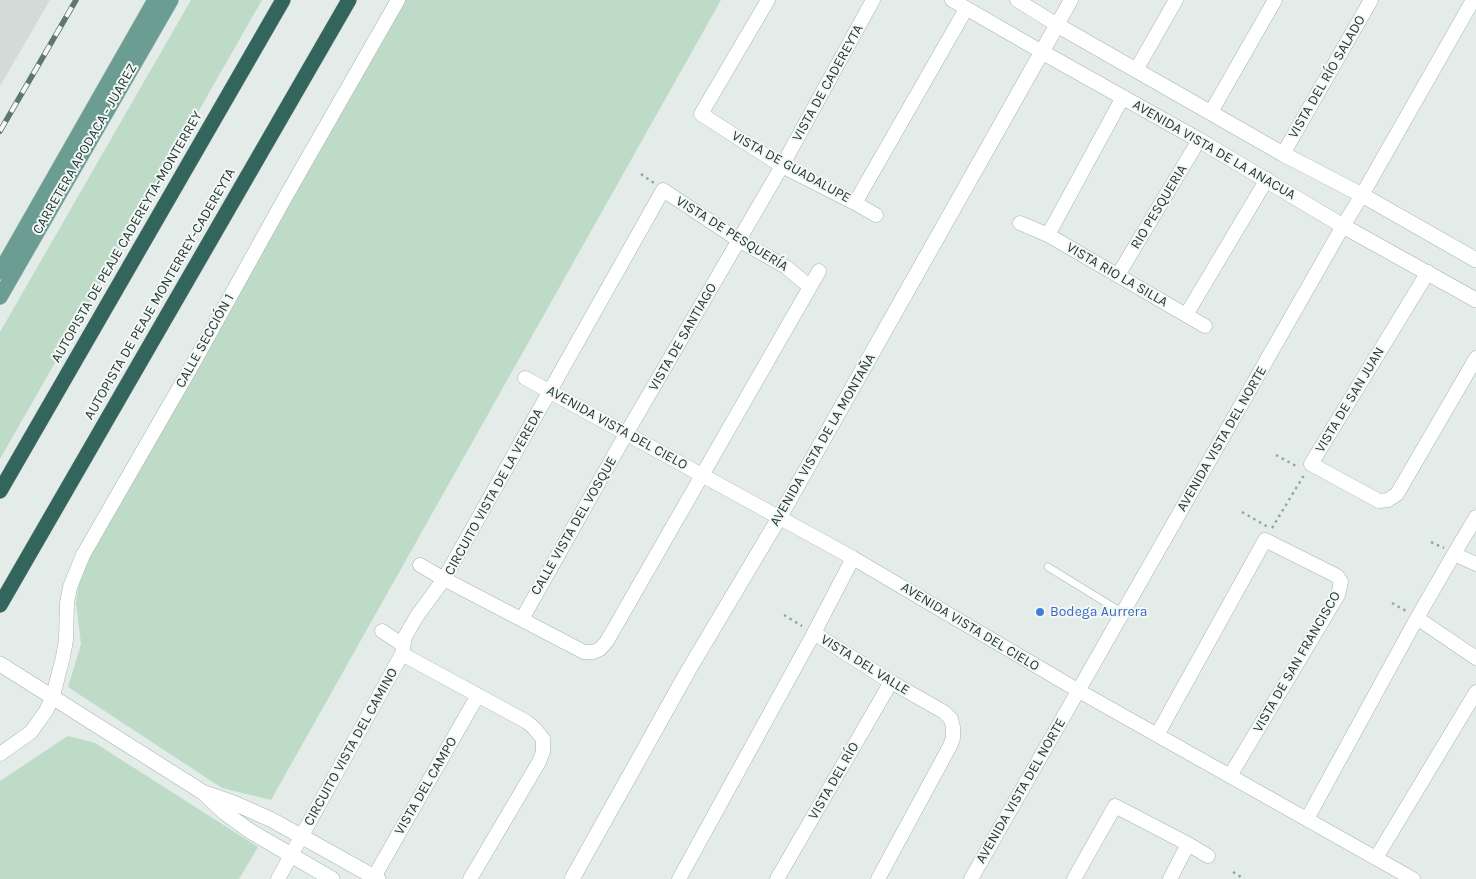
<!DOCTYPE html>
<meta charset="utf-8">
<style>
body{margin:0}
canvas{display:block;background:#e3ece8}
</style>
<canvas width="1476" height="879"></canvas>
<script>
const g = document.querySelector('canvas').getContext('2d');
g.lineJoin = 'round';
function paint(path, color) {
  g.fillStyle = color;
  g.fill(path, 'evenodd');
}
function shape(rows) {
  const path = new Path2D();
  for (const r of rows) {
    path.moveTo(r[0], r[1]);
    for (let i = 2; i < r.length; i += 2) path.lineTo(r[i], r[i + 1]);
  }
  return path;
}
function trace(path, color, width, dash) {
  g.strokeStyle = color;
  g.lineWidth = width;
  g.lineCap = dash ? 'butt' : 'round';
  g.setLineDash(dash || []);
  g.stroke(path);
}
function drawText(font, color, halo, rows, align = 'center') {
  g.font = font + ' Karla,sans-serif';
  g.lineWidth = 4;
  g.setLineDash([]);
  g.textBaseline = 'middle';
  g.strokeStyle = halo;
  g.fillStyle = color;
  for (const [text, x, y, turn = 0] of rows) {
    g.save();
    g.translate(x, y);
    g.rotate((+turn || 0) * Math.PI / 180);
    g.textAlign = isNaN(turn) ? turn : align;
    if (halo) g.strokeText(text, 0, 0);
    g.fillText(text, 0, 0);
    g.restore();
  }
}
const built = shape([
 [0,0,50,0,0,86]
]);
const green = shape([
 [191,0,262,0,0,459,0,332],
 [405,0,721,0,271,800,222,788,68,687,81,644,76,603,81,570],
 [68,736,95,743,258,847,239,879,0,879,0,781]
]);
const path = shape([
 [641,174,654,183],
 [1276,455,1298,467],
 [1242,512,1268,527],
 [1272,528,1304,475],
 [1431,542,1444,548],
 [1392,603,1406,611],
 [784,615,802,626],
 [1233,872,1244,879]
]);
const service = shape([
 [1048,567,1123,613]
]);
const minor = shape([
 [768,0,701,114,782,166,855,203,966,9],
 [952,0,1042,52],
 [1017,0,1057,25,1071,0],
 [1136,70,1176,0],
 [1123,97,1048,235,1186,315,1267,179],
 [1211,112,1275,0],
 [1283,154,1371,0],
 [663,190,740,241,786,267,810,287,607,641,600,649,593,652,584,652,444,579,663,190],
 [855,203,876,215],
 [1020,223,1048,235],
 [1428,272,1311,464,1379,501,1388,500,1397,494,1476,358],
 [1118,275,1199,140],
 [810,287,819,271],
 [1186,315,1205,326],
 [525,378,853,558,1079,691,1413,879],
 [1476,517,1454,554,1476,564],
 [1417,618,1454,554],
 [522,619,626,434,782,166,873,0],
 [382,631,403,645],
 [814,633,853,558],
 [402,654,405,637,410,628,417,616,444,579,420,565],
 [1157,735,1265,540,1337,576,1341,582,1338,595,1230,776],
 [0,754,31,732,46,711,53,696,63,657,66,640,67,603,70,587,83,555,190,369,286,196,398,0],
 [1307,819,1417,618,1476,658],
 [1188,844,1208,856],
 [1376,858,1476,692],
 [374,877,478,695],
 [278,879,402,654,527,722,534,728,543,739,543,752,539,762,470,879],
 [679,879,814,633,891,682,944,712,951,719,953,727,953,738,950,746,878,879],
 [777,879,891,682],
 [971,879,1343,226,1362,195,1473,0],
 [1074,879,1115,806,1188,844,1170,879]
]);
const tertiary = shape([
 [1042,52,1199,140,1343,226,1476,300],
 [572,879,688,671,779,518,1057,25,1283,154,1362,195,1476,260]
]);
const secondary = shape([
 [0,664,204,793,225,813,250,831,332,879],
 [208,794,234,803,272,820,378,879]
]);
const primary = shape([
 [0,272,155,0],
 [0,297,171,0]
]);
const motorway = shape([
 [0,491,283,0],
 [0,605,349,0]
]);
const rail = shape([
 [0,131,76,0]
]);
const markers = [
 [1040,612,5,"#3f7fe0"]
];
const streetNames = [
 ["VISTA DEL RÍO SALADO",1327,77,-60],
 ["VISTA DE CADEREYTA",828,83,-61],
 ["CARRETERA APODACA - JUAREZ",85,149,-60],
 ["AVENIDA VISTA DE LA ANACUA",1214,150,30],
 ["VISTA DE GUADALUPE",791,167,29],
 ["RIO PESQUERIA",1159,207,-59],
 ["VISTA DE PESQUERÍA",732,234,32],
 ["AUTOPISTA DE PEAJE CADEREYTA-MONTERREY",127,237,-60],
 ["VISTA RIO LA SILLA",1117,275,30],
 ["AUTOPISTA DE PEAJE MONTERREY-CADEREYTA",160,294,-60],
 ["VISTA DE SANTIAGO",683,337,-60],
 ["CALLE SECCIÓN 1",205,341,-61],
 ["VISTA DE SAN JUAN",1350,400,-59],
 ["AVENIDA VISTA DEL CIELO",617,428,29],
 ["AVENIDA VISTA DEL NORTE",1222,439,-60],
 ["AVENIDA VISTA DE LA MONTAÑA",823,440,-60],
 ["CIRCUITO VISTA DE LA VEREDA",494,492,-61],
 ["CALLE VISTA DEL VOSQUE",574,526,-60],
 ["AVENIDA VISTA DEL CIELO",970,627,31],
 ["VISTA DE SAN FRANCISCO",1297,662,-60],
 ["VISTA DEL VALLE",865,665,32],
 ["CIRCUITO VISTA DEL CAMINO",351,747,-61],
 ["VISTA DEL RÍO",834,781,-60],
 ["VISTA DEL CAMPO",426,786,-60],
 ["AVENIDA VISTA DEL NORTE",1021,791,-60]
];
const shopNames = [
 ["Bodega Aurrera",1050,612]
];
paint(built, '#d2dbd7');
paint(green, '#bedbc7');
trace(service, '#a6b4af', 8);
trace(minor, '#a6b4af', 15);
trace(tertiary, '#a6b4af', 16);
trace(secondary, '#a2b7b0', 16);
trace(primary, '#c2c8c7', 16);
trace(motorway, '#c2c8c7', 16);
trace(path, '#86ada2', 2.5, [2.5, 4]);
trace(service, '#fff', 7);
trace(minor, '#fff', 14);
trace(tertiary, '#fff', 15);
trace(secondary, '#fff', 15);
trace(primary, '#6c9d92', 15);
trace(motorway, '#33655c', 15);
trace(rail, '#5f7771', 5.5);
trace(rail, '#f4f8f6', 4, [11]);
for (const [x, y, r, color] of markers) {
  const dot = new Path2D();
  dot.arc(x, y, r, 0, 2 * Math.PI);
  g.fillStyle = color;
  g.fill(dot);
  trace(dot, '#f4f8f6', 2);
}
drawText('14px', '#243c36', '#f4f8f6', streetNames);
drawText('14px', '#366cbe', '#f4f8f6', shopNames, 'left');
</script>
